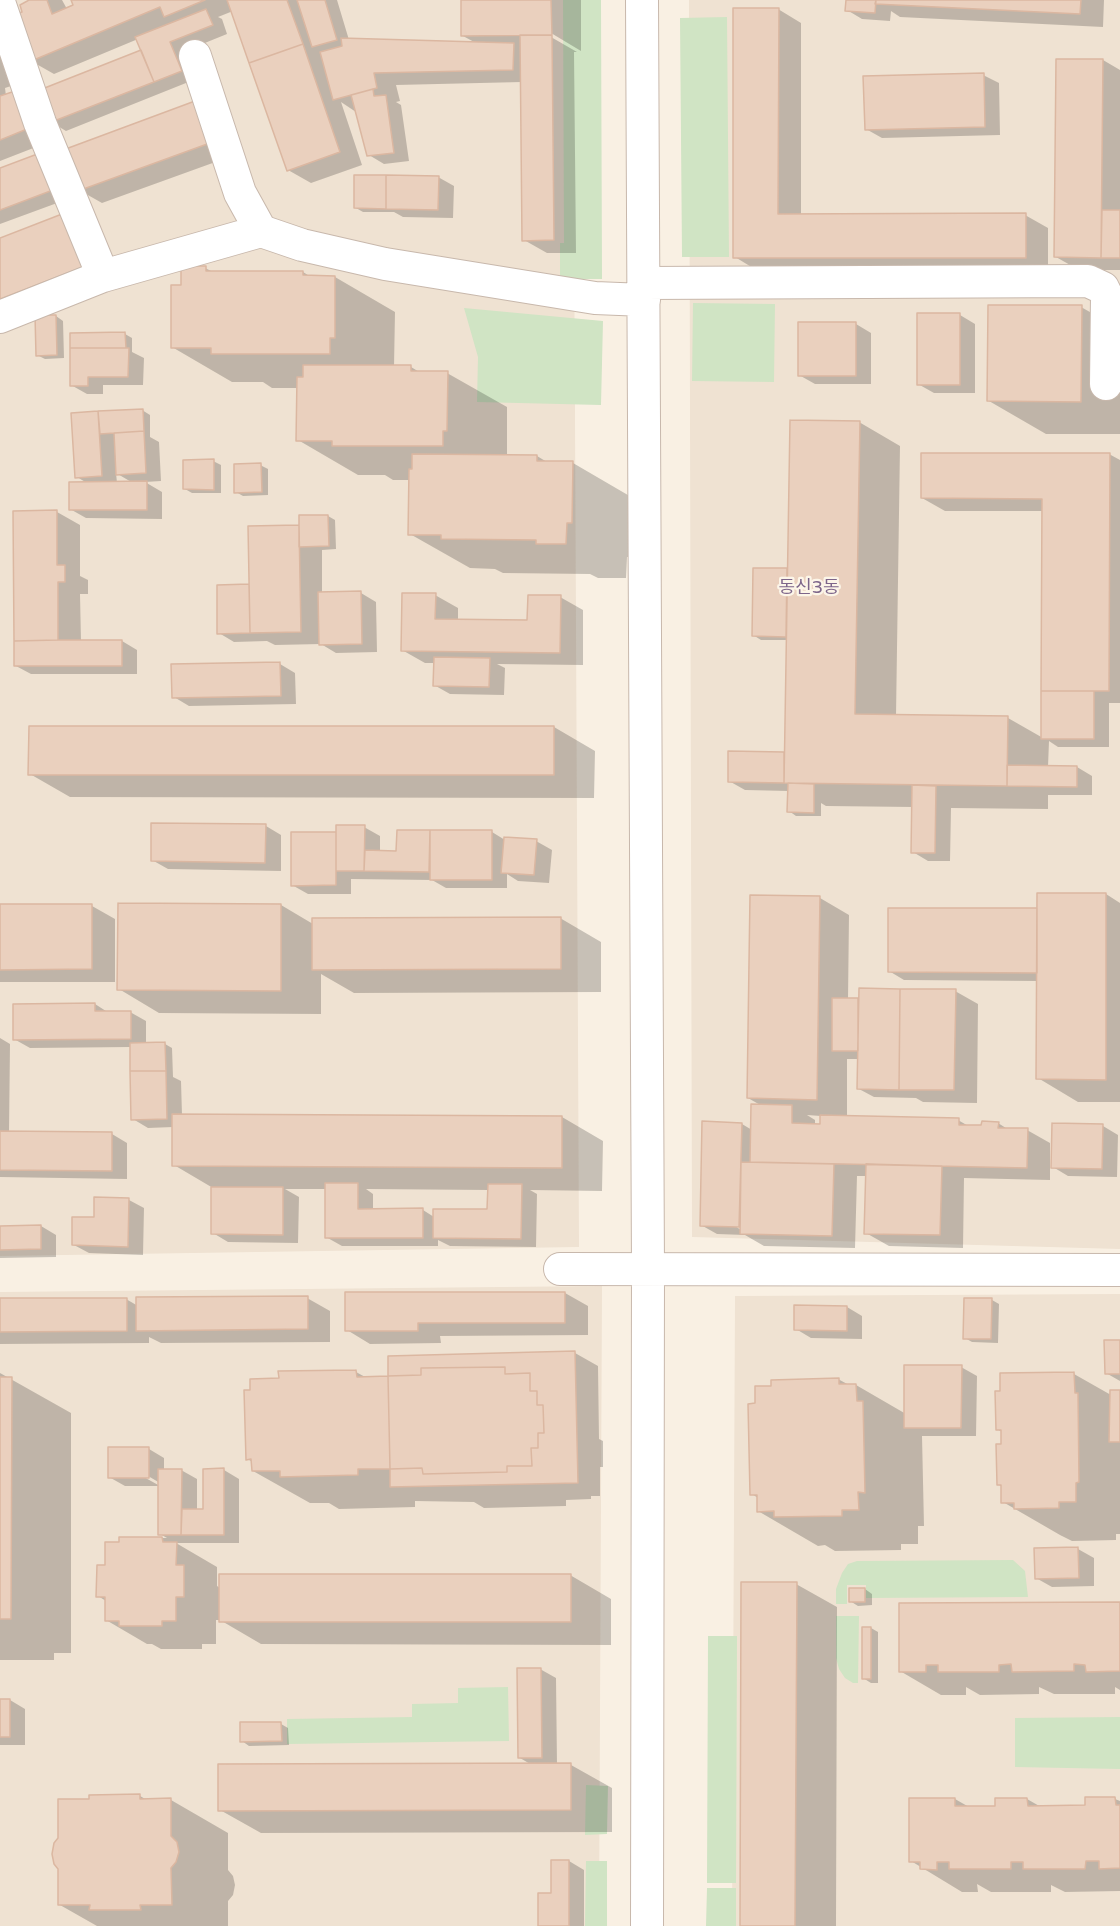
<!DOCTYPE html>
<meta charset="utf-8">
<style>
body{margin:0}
canvas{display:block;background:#f9f0e3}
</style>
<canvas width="1120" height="1926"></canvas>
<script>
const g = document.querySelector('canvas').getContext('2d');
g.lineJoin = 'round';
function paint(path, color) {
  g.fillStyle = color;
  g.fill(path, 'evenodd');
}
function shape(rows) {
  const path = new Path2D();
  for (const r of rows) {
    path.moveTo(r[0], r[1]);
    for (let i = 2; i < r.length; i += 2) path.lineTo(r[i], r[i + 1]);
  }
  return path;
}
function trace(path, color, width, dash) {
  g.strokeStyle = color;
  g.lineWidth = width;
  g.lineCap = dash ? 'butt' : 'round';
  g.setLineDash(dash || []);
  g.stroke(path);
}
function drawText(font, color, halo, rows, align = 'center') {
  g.font = font + ' "Varela Round","Noto Sans KR",sans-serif';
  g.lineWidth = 4.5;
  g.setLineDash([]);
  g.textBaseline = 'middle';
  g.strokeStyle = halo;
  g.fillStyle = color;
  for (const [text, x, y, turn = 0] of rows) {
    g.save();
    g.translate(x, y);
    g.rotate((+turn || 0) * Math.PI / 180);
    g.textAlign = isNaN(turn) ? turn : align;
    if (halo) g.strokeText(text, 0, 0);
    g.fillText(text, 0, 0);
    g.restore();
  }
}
const residential = shape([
 [0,0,573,0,579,1247,0,1256],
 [689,0,1120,0,1120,1249,692,1237],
 [602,1286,599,1926,0,1926,0,1292],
 [1120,1294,1120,1926,732,1926,735,1296]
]);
const green = shape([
 [563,0,601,0,602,279,560,279,560,243,564,243],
 [727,17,729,257,682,257,680,18],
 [693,303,775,304,774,382,692,381],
 [464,308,603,321,601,405,477,402,478,357],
 [857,1561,1013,1560,1025,1571,1028,1597,866,1598,866,1585,847,1585,847,1604,836,1604,836,1589,842,1573,848,1564],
 [836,1616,859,1616,858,1683,853,1683,845,1678,839,1669,836,1658],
 [708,1636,737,1636,736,1883,707,1883],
 [508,1687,509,1741,287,1744,287,1719,412,1717,412,1704,458,1703,458,1688],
 [1120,1717,1120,1769,1015,1767,1015,1718],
 [586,1785,608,1786,607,1834,585,1835],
 [586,1861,607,1861,607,1926,585,1926],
 [707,1888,736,1888,736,1926,706,1926]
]);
const shadow = shape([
 [0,0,29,80,5,88,6,96,44,107,143,51,138,39,54,74,31,61,24,12,31,0,62,0,67,9,75,6,72,0,337,0,349,40,476,43,463,36,462,0,581,0,581,51,546,30,544,33,577,52,574,52,576,253,547,253,524,240,522,82,396,85,400,101,396,102,401,105,409,161,384,164,369,155,356,112,341,102,362,165,311,183,288,170,233,11,218,17,222,19,227,34,185,51,196,79,66,131,46,119,54,140,0,161],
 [847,0,1104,0,1103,27,900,17,891,11,890,21,862,19,847,10],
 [778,9,801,23,801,215,1025,215,1048,228,1048,270,758,271,735,257],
 [1103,60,1120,70,1120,270,1079,270,1056,257],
 [983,75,999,83,1000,135,882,138,866,129],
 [195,103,232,156,102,203,79,190],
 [56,164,68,199,0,224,0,170],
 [438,177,454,186,453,218,403,217,394,212,363,212,356,208],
 [62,216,105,280,23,311,0,298,0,240],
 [205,268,213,272,303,272,311,277,335,277,395,312,394,367,411,367,421,373,447,373,507,407,507,456,537,456,547,462,573,463,633,498,632,557,627,557,626,578,598,578,590,574,503,573,495,569,470,568,410,534,410,480,393,480,385,475,358,475,298,440,298,388,272,388,263,382,232,382,172,347,182,286],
 [1081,307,1120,329,1120,434,1046,434,989,401],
 [960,315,975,324,975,393,934,393,918,384],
 [56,316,63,321,64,358,45,359,37,355],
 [856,324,871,333,871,384,815,384,799,375],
 [125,334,132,338,132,352,144,358,143,385,103,385,103,394,87,394,71,385],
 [142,410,150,415,150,437,159,442,161,481,145,482,162,492,162,519,86,518,70,509,87,483,77,477,73,414],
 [116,473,133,483,117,483],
 [859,422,900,446,896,716,1008,718,1043,738,1043,511,945,511,922,498,1109,454,1120,460,1120,703,1109,703,1109,747,1058,747,1049,741,1048,767,1077,767,1092,776,1092,795,1048,795,1048,809,951,808,950,861,928,861,913,852,913,807,826,806,821,803,821,816,796,816,789,811,789,791,745,790,729,781,730,753,786,754,788,640,761,640,753,635,787,570,789,571],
 [213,461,221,465,221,493,192,493,185,489],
 [260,465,268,469,268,495,243,496,236,492],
 [57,512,80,525,80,576,88,580,88,594,80,594,81,642,122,641,137,650,137,674,31,674,16,666],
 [328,516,335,520,336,549,322,550,322,593,361,593,376,602,377,652,336,653,321,644,275,645,267,641,234,642,219,633,218,587,251,586,298,526],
 [435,595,458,608,458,621,529,622,560,597,583,610,583,665,497,664,505,668,504,695,450,694,434,685,435,663,425,663,402,650],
 [280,664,295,673,296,704,189,706,174,697],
 [30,727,554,727,595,751,594,798,70,797,30,774],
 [266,826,281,835,281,871,168,869,152,860],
 [364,827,380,836,380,852,398,852,398,832,492,832,505,840,536,841,552,850,549,883,518,881,507,874,507,888,446,888,432,880,351,879,351,894,308,894,292,885,338,834],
 [1106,894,1120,903,1120,1102,1078,1102,1038,1078,1038,981,904,980,889,971,1036,910],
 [820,898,849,915,848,1000,955,991,978,1004,977,1103,923,1102,916,1098,874,1097,859,1089,859,1059,847,1059,847,1117,958,1120,970,1127,998,1123,1009,1130,1027,1130,1050,1143,1050,1180,964,1178,963,1248,889,1246,866,1233,867,1176,857,1176,855,1248,764,1246,745,1235,717,1234,701,1225,742,1124,752,1130,762,1106,748,1098],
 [807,1115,821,1116,821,1126,815,1125,815,1120],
 [734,1222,741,1226,741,1230,732,1224],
 [281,905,313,924,560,918,601,942,601,992,354,993,321,974,321,1014,159,1013,119,989],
 [0,906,92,906,115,919,115,982,0,982],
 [95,1004,109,1013,130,1012,146,1021,146,1044,165,1044,172,1048,173,1077,181,1081,182,1115,562,1117,603,1141,602,1191,530,1190,537,1194,536,1247,450,1246,438,1240,438,1246,342,1246,326,1237,326,1189,285,1189,299,1197,298,1243,228,1242,213,1233,213,1188,174,1165,173,1127,148,1128,133,1119,131,1047,30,1048,14,1039],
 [366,1189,489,1190,489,1211,434,1217,423,1210,373,1210,373,1194],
 [0,1038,10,1044,9,1133,112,1134,127,1143,127,1179,0,1177],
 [1103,1126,1118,1135,1117,1177,1068,1176,1053,1167],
 [129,1200,144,1208,143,1255,89,1253,74,1245,96,1219],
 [41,1226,56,1235,56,1257,0,1258,0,1228],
 [565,1293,588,1306,588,1335,440,1336,441,1343,370,1344,347,1330],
 [307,1298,330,1311,330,1342,161,1343,149,1337,149,1343,0,1344,0,1300,126,1299,138,1306],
 [992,1300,999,1304,998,1343,972,1342,965,1338],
 [847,1307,862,1316,862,1339,811,1338,796,1329],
 [1120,1341,1120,1381,1106,1373],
 [575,1353,598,1366,599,1439,603,1441,603,1467,600,1467,600,1496,591,1496,591,1499,566,1500,566,1506,484,1508,474,1502,415,1501,415,1507,339,1509,329,1503,310,1503,253,1471,253,1462,247,1459,280,1380,356,1372,367,1378,390,1377],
 [961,1367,977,1376,976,1436,922,1436,924,1526,918,1526,918,1544,901,1544,901,1550,835,1551,825,1545,818,1546,758,1511,758,1498,752,1494,756,1405,773,1387,838,1379,849,1385,856,1385,906,1414],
 [0,1373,71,1413,71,1653,54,1653,54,1660,0,1660],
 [1074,1374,1111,1395,1120,1391,1120,1534,1116,1534,1116,1540,1072,1541,1060,1535,1003,1502,1002,1487,998,1484,1002,1432,997,1429],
 [149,1449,164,1458,164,1470,181,1470,197,1479,197,1511,205,1511,224,1470,239,1479,239,1543,176,1543,217,1567,217,1586,220,1588,570,1575,611,1599,611,1645,261,1644,220,1620,216,1620,216,1644,202,1644,202,1649,161,1649,152,1644,147,1644,106,1620,106,1601,98,1596,107,1567,120,1543,121,1538,167,1538,160,1534,160,1486,125,1486,109,1477],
 [143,1473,160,1483,160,1486,142,1476],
 [1078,1549,1094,1558,1094,1586,1052,1587,1036,1578],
 [796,1584,837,1607,836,1926,741,1926],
 [865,1589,872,1594,872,1605,858,1606,850,1601],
 [1120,1603,1120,1690,1115,1687,1115,1694,1054,1694,1039,1687,1039,1694,980,1695,966,1687,966,1695,941,1695,900,1671],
 [871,1628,878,1632,878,1683,871,1683,863,1678],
 [540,1669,556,1678,557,1765,571,1765,612,1788,612,1832,261,1833,220,1810,532,1765,520,1758],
 [0,1700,10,1700,25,1709,25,1745,0,1745],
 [281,1724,288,1728,289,1745,249,1746,242,1741],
 [140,1796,147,1800,171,1800,228,1833,228,1870,233,1876,235,1885,233,1895,228,1901,228,1926,97,1926,60,1905,91,1801],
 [955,1799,969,1807,997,1807,1027,1799,1041,1807,1087,1807,1115,1799,1120,1801,1120,1891,1065,1892,1051,1885,1051,1892,991,1892,977,1884,978,1892,962,1892,911,1861],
 [569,1861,584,1870,584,1926,540,1926,552,1894]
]);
const building = shape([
 [29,0,47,0,52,14,73,5,71,0,205,0,164,17,160,7,29,62,10,16,22,12,20,5,29,0],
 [227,0,287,0,303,44,249,63,227,0],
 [297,0,325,0,337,40,312,47,297,0],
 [461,0,551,0,552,35,461,36,461,0],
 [846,0,876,0,875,13,845,11,846,0],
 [876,0,1081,0,1080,14,875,4,876,0],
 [733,8,779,8,778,214,1026,213,1026,258,733,258,733,8],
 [206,9,213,25,170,42,182,71,154,82,135,37,206,9],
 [520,35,552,35,554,240,522,241,520,35],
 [341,38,514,43,513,70,374,73,377,88,333,100,320,52,342,46,341,38],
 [303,44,340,152,287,171,249,63,303,44],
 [141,50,154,82,49,123,37,91,141,50],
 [1056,59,1103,59,1101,258,1054,257,1056,59],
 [984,73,985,127,865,130,863,76,984,73],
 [373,89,374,96,386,95,394,153,367,156,351,95,373,89],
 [18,90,32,127,0,140,0,96,18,90],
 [195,101,210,143,78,191,63,150,195,101],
 [40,153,53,190,0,210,0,168,40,153],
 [354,175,386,175,386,209,354,208,354,175],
 [386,175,439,176,438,210,386,209,386,175],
 [1102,210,1120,210,1120,258,1101,258,1102,210],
 [62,214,83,267,0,299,0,238,62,214],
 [181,266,206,266,206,271,303,271,303,275,335,276,335,338,330,338,330,354,211,354,211,348,171,348,171,285,181,285,181,266],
 [988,305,1082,305,1081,402,987,401,988,305],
 [917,313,960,313,960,385,917,385,917,313],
 [35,315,56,315,57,355,36,356,35,315],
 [798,322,856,322,856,376,798,376,798,322],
 [125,332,126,348,70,348,70,333,125,332],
 [70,348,129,348,128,377,88,377,88,386,70,386,70,348],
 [303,365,411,365,411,371,448,371,447,431,443,431,443,446,332,446,332,441,296,441,297,377,303,377,303,365],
 [143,409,144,431,100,434,98,411,143,409],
 [98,411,102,476,75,478,71,413,98,411],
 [790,420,860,421,855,714,1008,716,1007,786,784,783,790,420],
 [144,431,146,473,116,475,114,433,144,431],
 [921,453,1110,453,1109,691,1041,691,1042,499,921,498,921,453],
 [412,454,537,455,537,461,573,461,572,523,567,523,566,544,536,544,536,540,441,539,441,535,408,535,409,469,412,469,412,454],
 [214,459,214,490,183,489,183,460,214,459],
 [261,463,262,492,234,493,234,464,261,463],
 [147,481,147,510,69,510,69,482,147,481],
 [57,510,57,565,65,565,65,582,58,582,58,640,14,641,13,511,57,510],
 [299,515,328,515,329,546,299,547,299,515],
 [299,525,301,632,250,633,248,526,299,525],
 [753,568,787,568,786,637,752,636,753,568],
 [249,584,250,633,217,634,217,585,249,584],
 [361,591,362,644,319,645,318,592,361,591],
 [402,593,436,593,435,619,527,620,528,595,561,595,560,653,401,651,402,593],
 [58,640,122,640,122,666,14,666,14,641,58,640],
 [434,657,490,658,489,687,433,686,434,657],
 [280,662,281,696,172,698,171,664,280,662],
 [1041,691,1094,691,1094,739,1041,739,1041,691],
 [29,726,554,726,554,775,28,775,29,726],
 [728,751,784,752,784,783,728,782,728,751],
 [1007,765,1077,766,1077,787,1007,786,1007,765],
 [788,783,814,784,814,813,787,812,788,783],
 [912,785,936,786,935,853,911,853,912,785],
 [151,823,266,824,265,863,151,861,151,823],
 [336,825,365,825,364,871,336,871,336,825],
 [397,830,430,830,429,872,364,871,365,850,396,851,397,830],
 [430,830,492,830,492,880,430,880,430,830],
 [291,832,336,832,336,885,291,886,291,832],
 [504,837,537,839,534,875,501,873,504,837],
 [1037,893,1106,893,1106,1080,1036,1079,1037,893],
 [750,895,820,896,817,1100,747,1098,750,895],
 [118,903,281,904,281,991,117,990,118,903],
 [0,904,92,904,92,969,0,970,0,904],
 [888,908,1037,908,1037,973,888,972,888,908],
 [561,917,561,969,312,970,312,918,561,917],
 [859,988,900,989,899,1090,857,1089,859,988],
 [900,989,956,989,954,1090,899,1090,900,989],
 [832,998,858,998,858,1051,832,1051,832,998],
 [95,1003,95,1011,131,1011,131,1039,13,1040,13,1004,95,1003],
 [165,1042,166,1071,130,1071,130,1043,165,1042],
 [130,1071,166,1071,167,1119,131,1120,130,1071],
 [751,1104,792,1105,792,1123,820,1124,820,1115,959,1118,959,1125,981,1125,982,1121,999,1122,998,1128,1028,1128,1027,1168,750,1162,751,1104],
 [172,1114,562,1116,562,1168,172,1166,172,1114],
 [702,1121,742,1123,739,1227,700,1226,702,1121],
 [1052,1123,1103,1124,1102,1169,1051,1168,1052,1123],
 [0,1131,112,1132,112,1171,0,1170,0,1131],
 [741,1162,834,1164,832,1236,740,1234,741,1162],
 [866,1164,942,1166,940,1235,864,1234,866,1164],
 [325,1183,358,1183,358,1209,423,1208,423,1238,325,1238,325,1183],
 [488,1184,522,1184,521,1239,433,1238,433,1209,487,1209,488,1184],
 [211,1187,283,1187,283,1235,211,1234,211,1187],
 [94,1197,129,1198,128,1247,72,1245,72,1217,94,1217,94,1197],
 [41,1225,41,1249,0,1250,0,1226,41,1225],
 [345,1292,565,1292,565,1323,418,1323,418,1331,345,1331,345,1292],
 [308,1296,308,1329,136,1331,136,1297,308,1296],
 [0,1298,127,1298,127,1331,0,1332,0,1298],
 [964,1298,992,1298,991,1339,963,1339,964,1298],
 [794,1305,847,1306,847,1331,794,1330,794,1305],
 [1104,1340,1120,1340,1120,1374,1105,1374,1104,1340],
 [575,1351,578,1483,390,1487,390,1469,422,1468,423,1474,507,1472,507,1466,532,1466,531,1448,538,1448,538,1433,544,1433,543,1405,537,1405,537,1391,530,1391,530,1373,505,1374,505,1367,421,1368,421,1375,388,1376,388,1356,575,1351],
 [904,1365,962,1365,961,1428,904,1428,904,1365],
 [505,1367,505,1374,530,1373,530,1391,537,1391,537,1405,543,1405,544,1433,538,1433,538,1448,531,1448,532,1466,507,1466,507,1472,423,1474,422,1468,390,1469,388,1376,421,1375,421,1368,505,1367],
 [356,1370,357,1377,388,1376,390,1469,358,1469,358,1475,280,1477,280,1471,252,1471,251,1459,246,1460,244,1390,250,1390,250,1379,279,1378,278,1371,356,1370],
 [1074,1372,1075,1393,1078,1393,1079,1482,1076,1483,1076,1502,1059,1502,1059,1508,1014,1509,1014,1503,1001,1503,1001,1485,997,1485,996,1444,1001,1444,1001,1430,996,1430,995,1391,1000,1391,1000,1373,1074,1372],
 [0,1377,12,1377,11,1619,0,1619,0,1377],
 [839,1378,839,1384,856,1384,857,1401,863,1401,865,1493,858,1492,859,1510,842,1510,842,1516,774,1517,774,1511,757,1512,757,1495,750,1495,748,1404,755,1403,755,1386,771,1386,771,1380,839,1378],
 [1110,1390,1120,1390,1120,1442,1109,1442,1110,1390],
 [108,1447,149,1447,149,1478,108,1478,108,1447],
 [224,1468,224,1535,181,1535,182,1509,203,1509,203,1469,224,1468],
 [158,1469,182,1469,181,1535,158,1535,158,1469],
 [119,1537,162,1537,163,1542,177,1542,176,1565,184,1565,184,1597,176,1597,176,1621,162,1621,162,1626,119,1626,119,1621,105,1621,105,1597,96,1597,97,1565,105,1565,105,1542,119,1542,119,1537],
 [1078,1547,1079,1578,1035,1579,1034,1548,1078,1547],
 [219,1574,571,1574,571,1622,219,1622,219,1574],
 [741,1582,797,1582,795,1926,740,1926,741,1582],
 [849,1588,865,1588,865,1602,849,1602,849,1588],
 [1120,1602,1120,1671,1086,1672,1085,1665,1074,1664,1074,1671,1012,1672,1011,1664,999,1665,999,1672,938,1672,938,1665,926,1665,926,1672,899,1672,899,1603,1120,1602],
 [862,1627,871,1627,871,1679,862,1679,862,1627],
 [517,1668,541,1668,542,1758,518,1758,517,1668],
 [0,1699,10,1699,10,1737,0,1737,0,1699],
 [240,1722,281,1722,282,1741,240,1742,240,1722],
 [571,1763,571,1810,218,1811,218,1764,571,1763],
 [140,1794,140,1799,171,1798,171,1836,177,1842,179,1852,176,1862,171,1868,172,1905,140,1905,141,1910,89,1910,90,1905,58,1905,58,1869,54,1864,52,1854,54,1843,58,1838,58,1799,89,1799,89,1795,140,1794],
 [1085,1797,1115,1797,1116,1805,1120,1805,1120,1868,1099,1869,1099,1861,1086,1861,1085,1869,1023,1869,1023,1862,1011,1862,1011,1869,949,1869,949,1862,937,1862,937,1870,920,1869,920,1862,909,1862,909,1798,955,1798,955,1806,995,1806,995,1798,1027,1798,1028,1806,1085,1805,1085,1797],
 [551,1860,569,1860,569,1926,538,1926,538,1893,551,1893,551,1860]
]);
const minor = shape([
 [642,0,648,1268,647,1926],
 [0,5,40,123,103,276],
 [195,56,240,193,261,231,302,245,385,264,595,298,644,300],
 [644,283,1088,281,1103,288,1107,296,1106,384],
 [0,317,103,276,261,231],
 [560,1269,1120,1270]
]);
const quarterNames = [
 ["동신3동",809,588]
];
paint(residential, '#efe2d2');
paint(green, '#d0e4c4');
paint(shadow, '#0003');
paint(building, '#ead0be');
trace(building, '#dbb7a1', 1.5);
trace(minor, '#c8b8ac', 34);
trace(minor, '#fff', 32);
drawText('18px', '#7d658a', '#fcf5e8', quarterNames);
</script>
